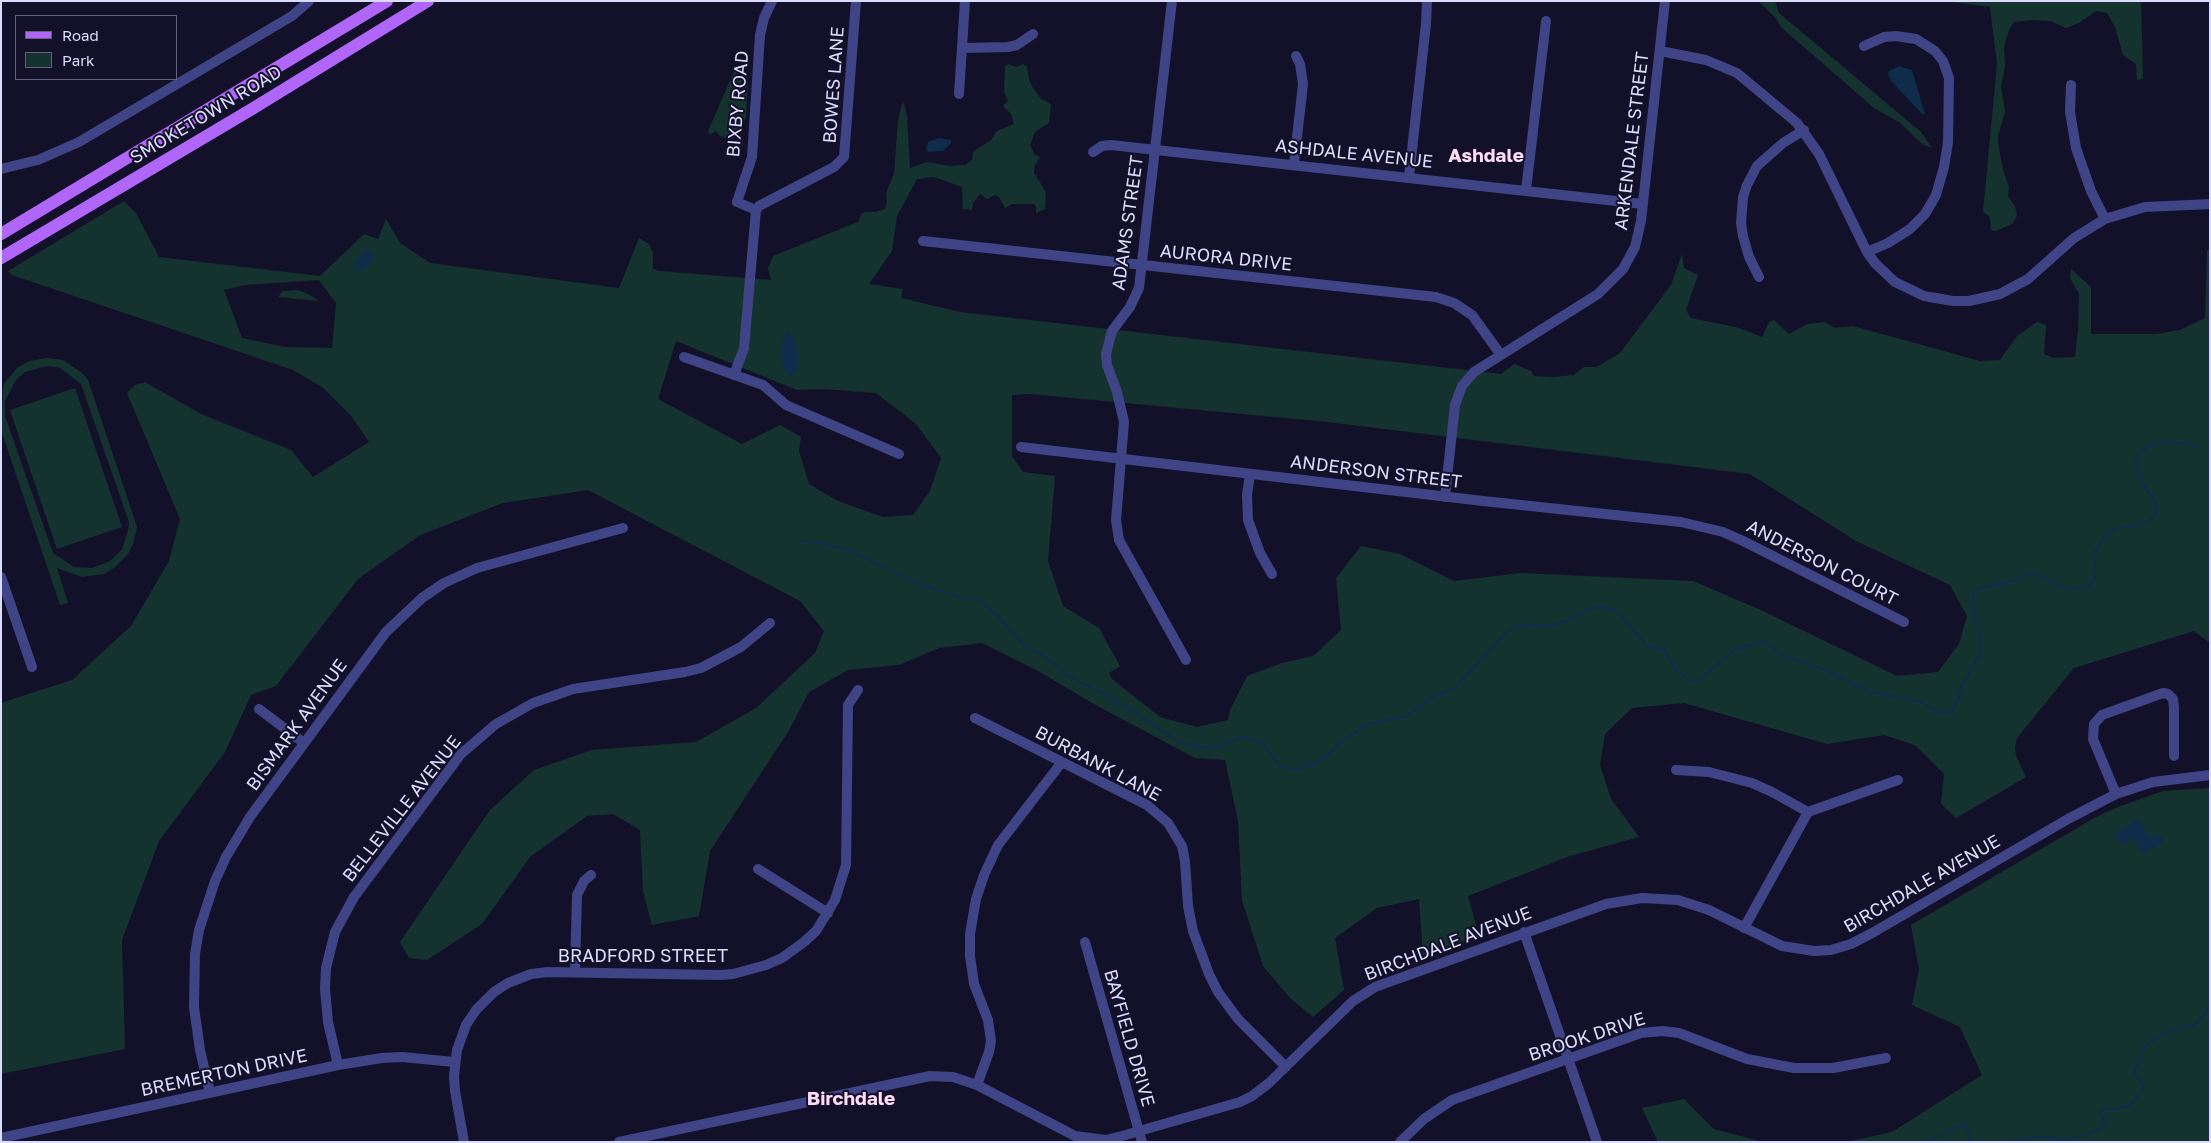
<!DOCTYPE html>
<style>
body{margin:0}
#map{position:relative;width:2211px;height:1143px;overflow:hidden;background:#131129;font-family:"Golos Text",sans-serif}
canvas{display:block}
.frame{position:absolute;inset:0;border:2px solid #dbdbfe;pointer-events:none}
.legend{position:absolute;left:15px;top:15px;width:162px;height:65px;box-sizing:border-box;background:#131129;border:1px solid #63627e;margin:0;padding:6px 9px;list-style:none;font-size:15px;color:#dbdbfe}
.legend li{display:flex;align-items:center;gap:10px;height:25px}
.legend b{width:25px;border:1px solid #63627e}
</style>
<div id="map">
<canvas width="2211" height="1143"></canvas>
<div class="frame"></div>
<ul class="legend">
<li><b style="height:6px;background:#b066f9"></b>Road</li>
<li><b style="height:14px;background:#15332e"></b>Park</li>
</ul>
</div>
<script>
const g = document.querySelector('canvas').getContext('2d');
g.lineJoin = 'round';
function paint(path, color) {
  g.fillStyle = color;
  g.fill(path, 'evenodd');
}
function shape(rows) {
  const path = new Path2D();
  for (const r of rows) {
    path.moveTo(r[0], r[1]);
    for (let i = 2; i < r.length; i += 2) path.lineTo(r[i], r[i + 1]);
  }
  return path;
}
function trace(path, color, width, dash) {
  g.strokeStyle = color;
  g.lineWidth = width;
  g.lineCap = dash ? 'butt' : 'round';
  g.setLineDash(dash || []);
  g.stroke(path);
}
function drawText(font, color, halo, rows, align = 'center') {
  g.font = font + ' "Golos Text",sans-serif';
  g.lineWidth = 4;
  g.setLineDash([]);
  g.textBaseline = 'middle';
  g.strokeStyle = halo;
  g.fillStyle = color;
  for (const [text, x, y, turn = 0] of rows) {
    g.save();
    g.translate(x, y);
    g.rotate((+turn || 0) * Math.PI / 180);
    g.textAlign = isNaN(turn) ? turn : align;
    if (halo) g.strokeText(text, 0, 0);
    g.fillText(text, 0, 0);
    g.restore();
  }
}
const green = shape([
 [1758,1,1775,1,1779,13,1921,132,1932,148,1922,144,1899,122,1874,108,1782,28,1774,16],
 [1943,1,2141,1,2143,79,2137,80,2136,64,2123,55,2115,27,2107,13,2096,11,2079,23,2066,28,2051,21,2032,20,2014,22,2009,30,2004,47,2005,65,2001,87,2005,112,1998,136,1998,143,2003,170,2009,187,2008,196,2015,206,2017,216,2012,224,1996,231,1991,230,1990,217,1983,212,1997,64,1990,7],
 [1008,64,1016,67,1023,64,1027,67,1029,80,1033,88,1041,99,1048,102,1051,105,1049,123,1035,132,1030,145,1035,155,1040,157,1034,167,1034,173,1046,192,1045,209,1036,213,1036,206,1033,204,1012,204,1005,208,999,197,995,195,987,199,980,194,973,203,972,210,963,209,962,187,934,177,917,179,897,216,892,251,869,284,903,289,901,298,960,312,1501,374,1514,364,1531,371,1534,376,1553,377,1574,375,1584,367,1597,367,1620,353,1671,285,1682,254,1684,268,1698,275,1686,310,1691,318,1736,327,1762,337,1769,322,1774,320,1789,334,1807,324,1825,322,1835,328,1853,326,1980,361,2000,360,2017,336,2037,322,2046,325,2044,354,2054,358,2075,357,2078,330,2079,294,2070,278,2071,269,2091,287,2091,334,2156,334,2180,330,2205,318,2207,251,2210,247,2210,643,2194,631,2074,668,2017,738,2015,747,2016,756,2026,777,1956,818,1941,804,1944,774,1915,745,1884,735,1827,744,1684,703,1632,708,1605,734,1600,765,1611,799,1639,837,1570,856,1468,896,1479,936,1423,955,1419,899,1377,908,1335,938,1344,990,1313,1017,1290,998,1263,966,1242,900,1238,821,1225,760,1195,758,1092,703,1040,672,982,643,939,648,899,665,848,670,809,692,788,732,710,851,699,916,652,925,643,892,640,830,613,814,587,816,530,857,482,924,427,960,409,958,400,942,490,810,534,770,592,750,696,742,756,708,815,653,824,631,800,601,588,490,503,503,420,535,358,579,276,686,251,695,225,752,159,841,122,940,125,1049,1,1074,1,703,72,680,131,626,169,561,180,519,127,393,135,385,145,382,201,414,291,450,313,477,369,442,352,417,322,387,293,370,12,275,8,271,124,201,136,213,159,257,320,276,364,234,378,239,386,219,400,243,430,263,619,288,639,238,649,244,653,253,653,269,660,271,771,280,768,268,773,256,858,222,861,214,865,212,876,212,885,209,887,202,886,193,894,174,898,120,902,104,904,103,907,116,910,168,927,162,950,166,965,165,972,160,973,152,991,140,997,131,1014,124,1011,114,1003,106,1008,101,1004,92,1005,67],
 [319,280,336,303,332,348,285,347,242,338,224,290,245,285],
 [676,341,797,390,823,389,876,393,916,424,941,458,930,491,913,515,883,517,838,501,809,484,799,451,801,437,780,425,742,444,658,399],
 [1030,394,1328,422,1750,474,1856,541,1950,585,1967,616,1959,644,1938,672,1897,676,1763,611,1693,581,1520,573,1454,581,1400,554,1361,546,1336,578,1341,630,1313,656,1282,663,1247,676,1230,710,1228,720,1197,727,1160,717,1112,679,1109,673,1120,666,1099,628,1063,606,1048,561,1055,476,1023,472,1012,456,1012,395],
 [736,67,747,75,748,80,746,118,732,140,720,136,716,131,710,135,708,131],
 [298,290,306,293,319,301,278,297,283,291],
 [47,358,63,360,82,373,88,380,137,527,133,544,128,554,114,568,104,574,82,577,57,568,68,603,60,605,1,430,3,385,18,367,30,361],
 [47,366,60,368,81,384,129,522,128,531,122,549,110,561,92,568,74,567,53,553,5,416,5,401,16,380,25,372],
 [75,388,122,527,57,549,10,410],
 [2210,788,2210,1142,1846,1142,1892,1132,1982,1075,1960,1027,1912,1005,1919,969,1911,925,2096,817,2118,807,2163,791],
 [1684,1099,1714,1129,1763,1142,1658,1142,1642,1108]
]);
const water = shape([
 [1899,66,1912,70,1925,114,1923,115,1891,81,1888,74,1889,71],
 [939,138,951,140,951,143,943,151,928,152,926,149,928,142],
 [371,249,374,256,373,262,363,271,355,270,355,261,365,250],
 [788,331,794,338,798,351,799,361,796,373,791,377,783,368,780,352,783,339],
 [2138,818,2151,839,2159,834,2164,841,2143,855,2133,838,2121,845,2114,834]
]);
const stream = shape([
 [800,541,818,542,852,551,917,583,960,597,977,599,996,614,1024,645,1043,655,1068,675,1130,709,1181,743,1211,748,1242,737,1252,739,1263,744,1279,765,1286,768,1298,769,1322,760,1340,743,1367,724,1405,717,1433,697,1454,689,1502,637,1512,629,1525,625,1549,626,1566,621,1587,610,1600,607,1613,609,1623,618,1647,646,1665,650,1674,668,1692,682,1703,677,1734,650,1765,641,1780,654,1825,670,1871,692,1921,702,1940,713,1950,713,1956,704,1962,686,1980,654,1980,636,1972,610,1974,593,1981,588,2017,580,2033,572,2065,588,2076,589,2089,587,2095,578,2094,554,2104,537,2116,528,2144,524,2157,514,2155,502,2142,483,2138,473,2136,462,2138,455,2149,446,2165,442,2187,443,2197,446],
 [2210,987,2210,989],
 [1926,1142,1955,1127,1963,1126,1967,1127,1971,1142],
 [2009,1142,2036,1137,2051,1137,2065,1140,2092,1133,2104,1126,2105,1123,2099,1112,2104,1109,2117,1109,2129,1105,2140,1095,2144,1084,2133,1073,2140,1062,2143,1048,2159,1036,2178,1028,2194,1025,2210,1008]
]);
const minor = shape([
 [1172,1,1139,288,1130,307,1112,331,1106,354,1107,365,1117,392,1124,422,1116,520,1119,540,1186,660],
 [1864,46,1884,37,1896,36,1916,39,1935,51,1943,61,1949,78,1948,143,1944,167,1936,195,1925,214,1910,229,1888,243,1867,252],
 [962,48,1008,47,1017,45,1033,34],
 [1660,51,1706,60,1737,73,1797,123,1819,154,1867,252,1875,263,1895,282,1924,296,1953,301,1969,301,2000,294,2028,279,2074,238,2105,219,2145,207,2210,204],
 [2071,85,2070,112,2076,148,2091,191,2105,219],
 [959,94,965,1],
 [1093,152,1102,146,1111,145,1643,204],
 [1294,164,1303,84,1300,64,1296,56],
 [1,169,38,160,79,142,292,16,309,1],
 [1409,177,1426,24,1427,1],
 [1526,190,1546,21],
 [756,210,759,206,834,167,844,157,856,1],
 [756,210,737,202,752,157,760,35,764,18,772,1],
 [923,241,1436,297,1454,303,1472,315,1501,355],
 [1759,277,1749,257,1743,236,1741,223,1743,197,1747,185,1757,166,1783,143,1804,130],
 [684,357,763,385,786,405,899,454],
 [734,375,744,348,756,210],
 [1021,447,1483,501,1681,522,1723,532,1743,541,1904,622],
 [1250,474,1247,495,1248,520,1260,553,1272,574],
 [1445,497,1455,405,1462,386,1474,372,1598,294,1623,269,1635,247,1641,221,1665,1],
 [1,577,32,667],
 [259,709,304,743],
 [975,718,1147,805,1168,823,1182,846,1185,861,1188,906,1193,931,1209,974,1218,992,1238,1019,1286,1067],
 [1676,770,1709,772,1752,783,1772,792,1808,812],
 [2116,794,2093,739,2094,724,2102,715,2163,693,2168,694,2173,699,2174,708,2174,756],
 [758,869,828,913],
 [1744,928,1808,812,1898,780],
 [1524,932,1597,1142],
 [1085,942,1142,1142],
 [575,972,577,895,584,881,591,875],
 [338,1065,328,1022,325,989,326,968,335,932,354,897,461,754,496,724,533,703,573,689,685,672,701,668,741,647,770,623],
 [977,1085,989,1052,991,1041,988,1020,974,984,970,956,970,934,976,899,984,875,998,845,1062,762],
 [210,1093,200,1050,194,1007,195,954,199,930,215,881,226,857,250,817,386,632,422,598,444,583,477,568,623,528],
 [1,1138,338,1065,382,1058,402,1057,454,1062],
 [464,1142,455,1091,454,1076,457,1050,466,1025,476,1010,494,992,508,983,531,974,548,972,720,975,733,974,766,965,782,958,804,942,816,931,835,900,846,865,848,705,858,690],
 [619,1142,930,1076,953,1077,977,1085,1075,1136,1106,1140,1122,1136,1240,1102,1252,1096,1269,1083,1353,1001,1375,987,1606,904,1642,898,1678,900,1709,910,1782,946,1814,951,1831,950,1851,944,1874,932,2068,819,2116,794,2153,782,2210,775],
 [1400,1142,1424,1119,1452,1100,1641,1033,1662,1031,1679,1033,1747,1059,1794,1068,1833,1068,1886,1058]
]);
const major = shape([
 [1,234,387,1],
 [1,258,252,109,428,1]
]);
const streetNames = [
 ["BOWES LANE",834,85,-86],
 ["BIXBY ROAD",738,104,-85],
 ["SMOKETOWN ROAD",206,115,-31],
 ["ARKENDALE STREET",1632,141,-83],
 ["ASHDALE AVENUE",1354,154,6],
 ["ADAMS STREET",1128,223,-82],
 ["AURORA DRIVE",1226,258,6],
 ["ANDERSON STREET",1376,472,7],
 ["ANDERSON COURT",1822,563,27],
 ["BISMARK AVENUE",297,725,-54],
 ["BURBANK LANE",1098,764,28],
 ["BELLEVILLE AVENUE",402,809,-52],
 ["BIRCHDALE AVENUE",1922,884,-30],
 ["BIRCHDALE AVENUE",1448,944,-21],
 ["BRADFORD STREET",643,956],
 ["BROOK DRIVE",1587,1037,-18],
 ["BAYFIELD DRIVE",1129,1038,74],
 ["BREMERTON DRIVE",224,1073,-12]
];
const neighbourhoodNames = [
 ["Ashdale",1486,156],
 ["Birchdale",851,1099]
];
paint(green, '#15332e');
paint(water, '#0f2c4a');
trace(stream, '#0f2c4a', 2.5);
trace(minor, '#3e4486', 10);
trace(major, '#b066f9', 12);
drawText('18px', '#dbdbfe', '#131129', streetNames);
drawText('bold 19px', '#fedcf6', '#131129', neighbourhoodNames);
</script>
